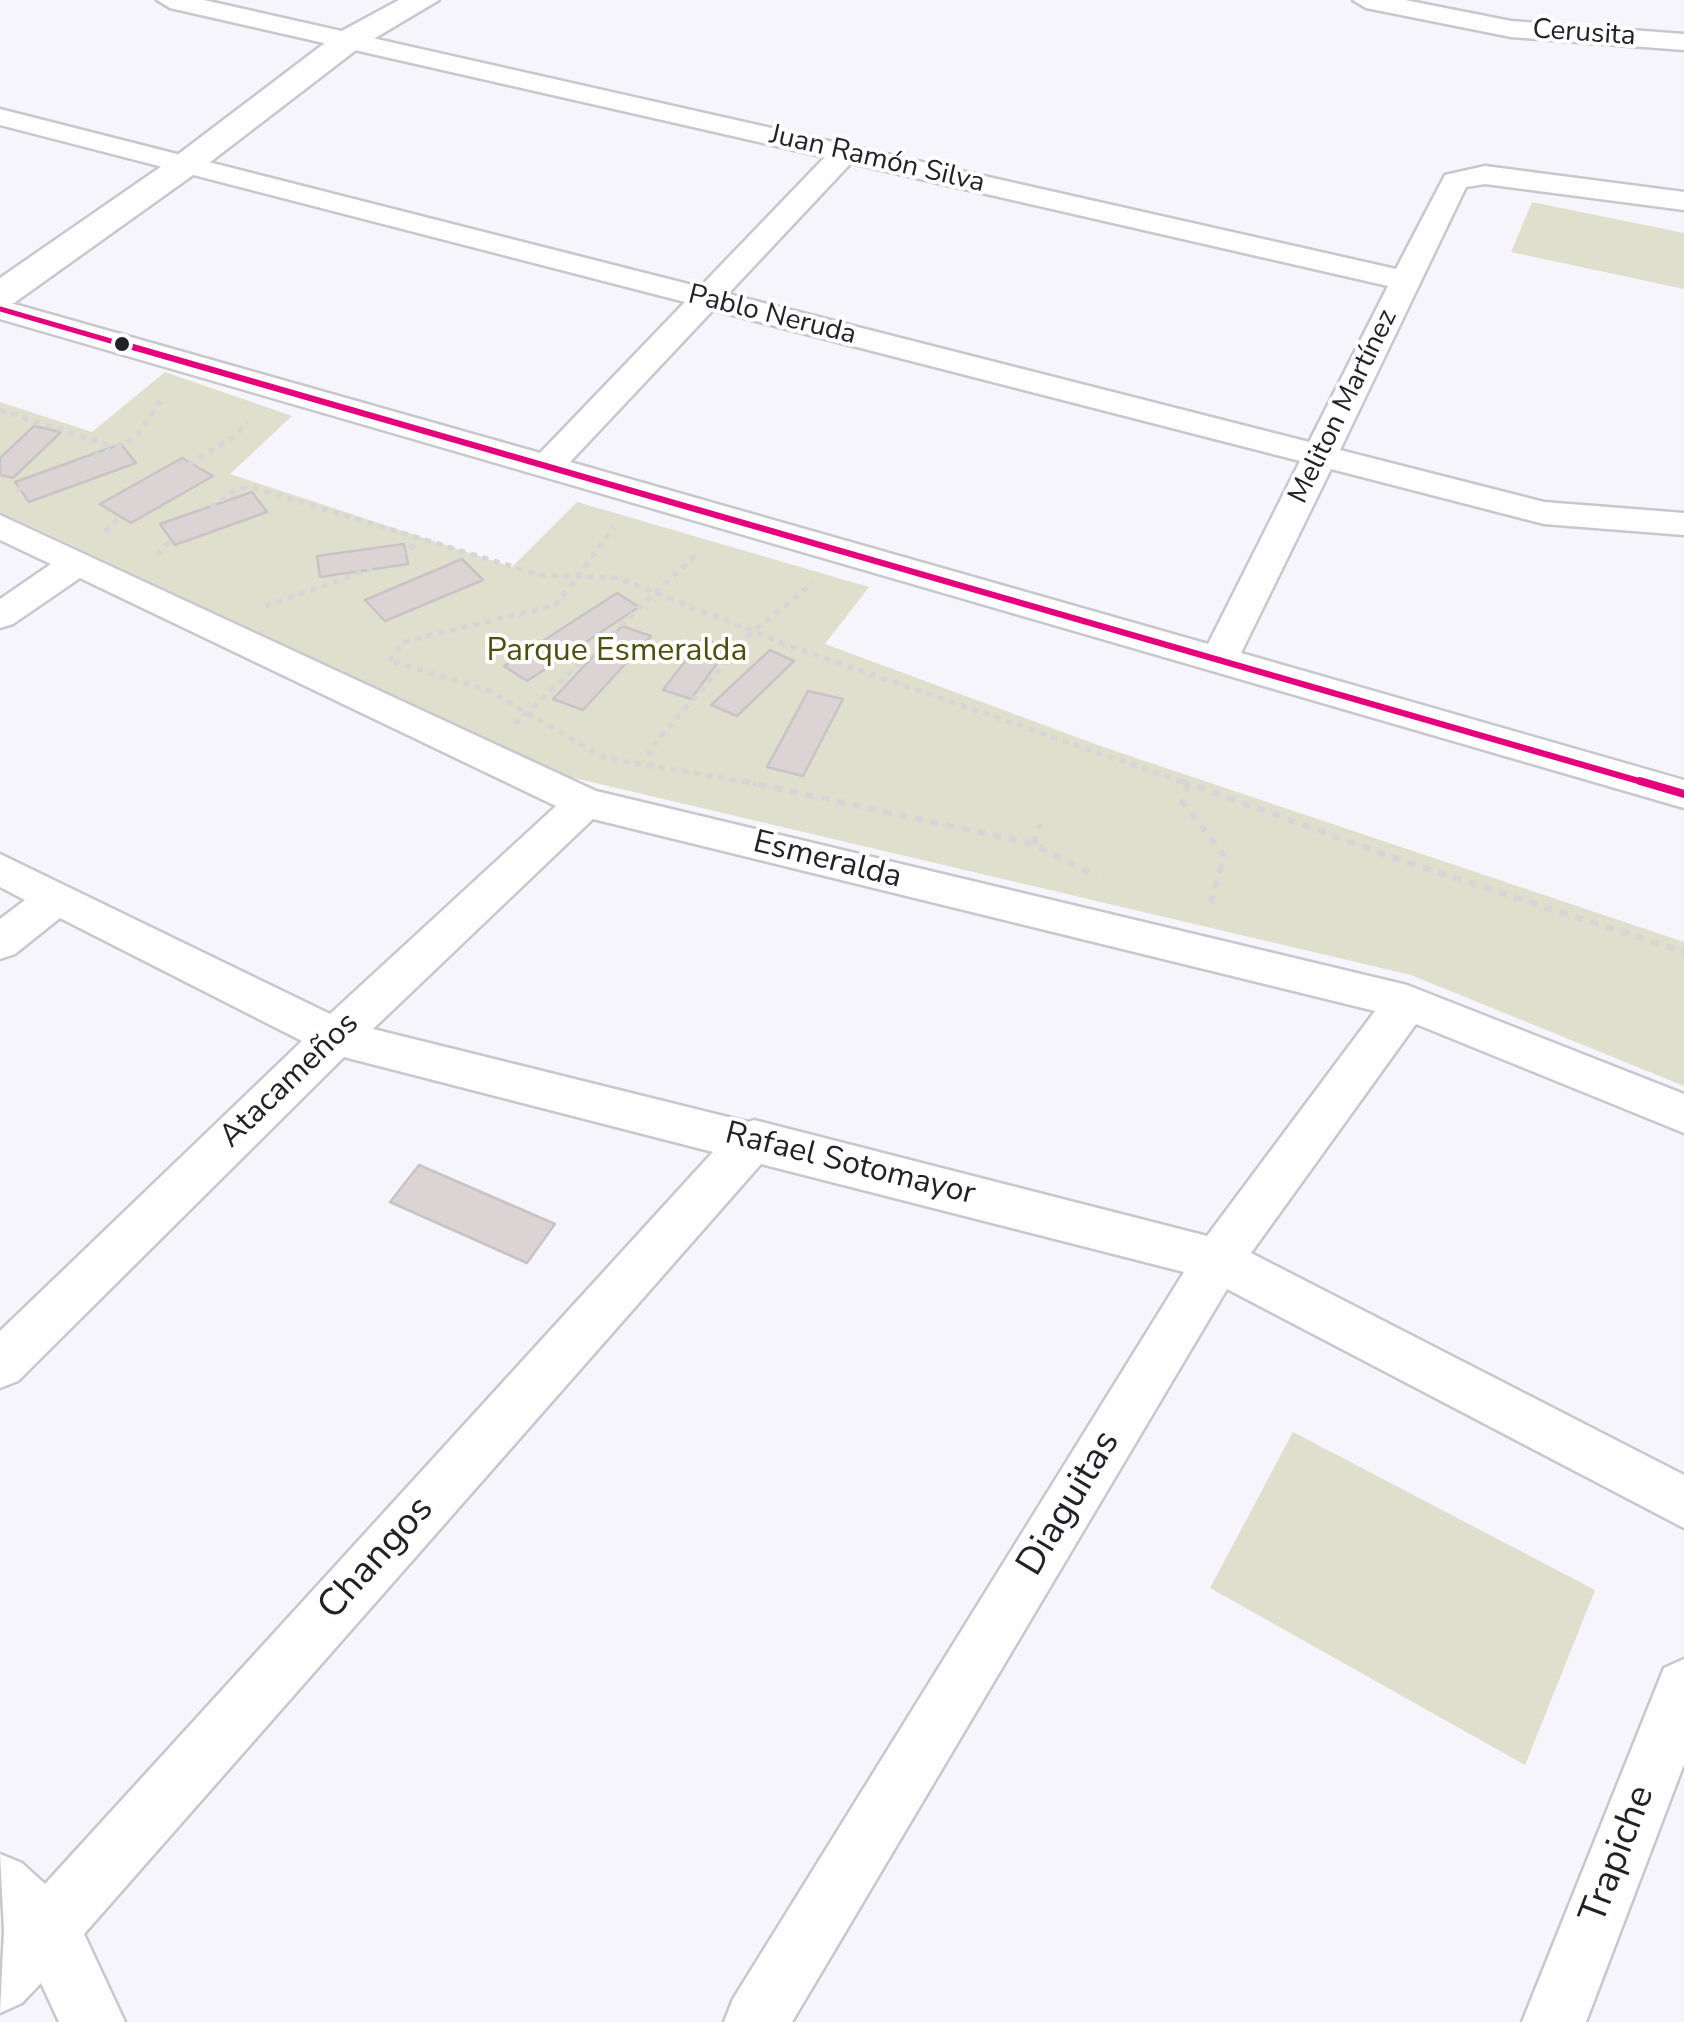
<!DOCTYPE html>
<meta charset="utf-8">
<style>
body{margin:0}
canvas{display:block;background:#f6f5fb}
</style>
<canvas width="1684" height="2022"></canvas>
<script>
const g = document.querySelector('canvas').getContext('2d');
g.lineJoin = 'round';
function paint(path, color) {
  g.fillStyle = color;
  g.fill(path, 'evenodd');
}
function shape(rows) {
  const path = new Path2D();
  for (const r of rows) {
    path.moveTo(r[0], r[1]);
    for (let i = 2; i < r.length; i += 2) path.lineTo(r[i], r[i + 1]);
  }
  return path;
}
function trace(path, color, width, dash) {
  g.strokeStyle = color;
  g.lineWidth = width;
  g.lineCap = dash ? 'butt' : 'round';
  g.setLineDash(dash || []);
  g.stroke(path);
}
function drawText(font, color, halo, rows, align = 'center') {
  g.font = font + ' "Nunito Sans",sans-serif';
  g.lineWidth = 8;
  g.setLineDash([]);
  g.textBaseline = 'middle';
  g.strokeStyle = halo;
  g.fillStyle = color;
  for (const [text, x, y, turn = 0] of rows) {
    g.save();
    g.translate(x, y);
    g.rotate((+turn || 0) * Math.PI / 180);
    g.textAlign = isNaN(turn) ? turn : align;
    if (halo) g.strokeText(text, 0, 0);
    g.fillText(text, 0, 0);
    g.restore();
  }
}
const green = shape([
 [1532,202,1684,233,1684,289,1511,252],
 [165,372,292,416,230,474,512,567,577,502,869,587,825,644,1106,748,1684,942,1684,1086,1411,975,570,777,0,512,0,402,92,432],
 [1293,1432,1595,1590,1525,1765,1210,1588]
]);
const building = shape([
 [34,426,61,432,13,478,0,475,0,458,34,426],
 [121,444,136,463,29,502,15,482,121,444],
 [182,458,213,476,131,523,100,504,182,458],
 [252,492,267,512,175,545,160,524,252,492],
 [404,544,408,564,320,577,317,556,404,544],
 [462,559,483,580,385,621,365,600,462,559],
 [617,593,639,607,527,681,504,666,617,593],
 [622,626,651,636,583,710,553,699,622,626],
 [702,639,729,647,691,699,663,690,702,639],
 [770,650,794,661,737,716,711,705,770,650],
 [808,691,843,699,803,776,767,767,808,691],
 [419,1165,555,1224,527,1263,390,1202,419,1165]
]);
const pathFar1 = shape([
 [0,410,115,447],
 [17,490,126,443,138,435,163,397],
 [105,532,142,494,236,435,247,421],
 [157,555,185,526,235,490,251,487,540,575,618,578,795,648,1189,784],
 [265,606,373,568,419,543],
 [389,661,403,642,556,605,614,527],
 [394,662,487,690,605,758,757,784],
 [515,724,699,552],
 [652,768,649,750,752,632,813,583]
]);
const path = shape([
 [743,781,1034,844,1097,877],
 [1182,781,1403,861,1684,952],
 [1188,784,1183,803,1224,856,1210,906],
 [1034,844,1040,824]
]);
const street = shape([
 [157,0,204,0,1396,269,1445,175,1485,166,1684,192,1684,210,1485,184,1466,187,1340,450,1544,502,1684,513,1684,535,1544,524,1331,469,1241,653,1684,780,1684,808,0,319,0,300,540,453,685,302,0,125,0,109,700,287,825,157,170,8,157,0],
 [851,163,1388,286,1309,442,728,294,851,163],
 [713,310,1300,461,1208,644,570,462,713,310],
 [1353,0,1405,0,1511,21,1684,34,1684,50,1511,37,1366,8,1353,0],
 [0,515,596,791,1407,985,1684,1094,1684,1133,1416,1024,1251,1253,1684,1475,1684,1528,1227,1289,792,2022,724,2022,733,1999,1184,1272,761,1164,84,1934,125,2022,59,2022,41,1983,22,2003,0,2013,4,1930,0,1854,22,1863,45,1884,713,1152,344,1057,18,1381,0,1388,0,1331,302,1041,60,918,15,954,0,959,0,919,25,900,0,887,0,854,330,1014,556,806,80,578,13,624,0,628,0,599,51,564,0,540,0,515],
 [593,819,1375,1011,1207,1236,754,1120,748,1122,373,1029,593,819],
 [1684,1659,1684,1764,1586,2022,1522,2022,1664,1668,1684,1659]
]);
const secondary = shape([
 [399,0,439,0,360,47,196,173,14,303,0,306,0,278,172,159,338,33,399,0]
]);
const bus1Far2 = shape([
 [0,309,135,348]
]);
const bus1Far1 = shape([
 [126,345,1649,784]
]);
const bus1 = shape([
 [1640,781,1684,794]
]);
const markers = [
 [122,344,9,"#232128"]
];
const farStreetnames = [
 ["Cerusita",1584,34,4],
 ["Juan Ramón Silva",877,160,13],
 ["Pablo Neruda",772,316,14],
 ["Meliton Martínez",1344,407,-64]
];
const parkNames = [
 ["Parque Esmeralda",617,652]
];
const streetNames = [
 ["Esmeralda",827,861,14],
 ["Atacameños",290,1081,-44],
 ["Rafael Sotomayor",850,1165,14]
];
const nearStreetnames = [
 ["Diaguitas",1070,1504,-59],
 ["Changos",377,1559,-48],
 ["Trapiche",1619,1855,-69]
];
paint(green, '#dedfcd');
paint(building, '#dcd3d5');
trace(building, '#c8c4c6', 2.5);
trace(street, '#c8c7cd', 5);
trace(secondary, '#c8c7cd', 5);
trace(pathFar1, '#d6d6d7', 5, [6, 6]);
trace(path, '#d6d6d7', 6, [8, 8]);
paint(street, '#fefefe');
paint(secondary, '#fefefe');
trace(bus1Far2, '#e5007d', 5);
trace(bus1Far1, '#e5007d', 6);
trace(bus1, '#e5007d', 8);
for (const [x, y, r, color] of markers) {
  const dot = new Path2D();
  dot.arc(x, y, r, 0, 2 * Math.PI);
  g.fillStyle = color;
  g.fill(dot);
  trace(dot, '#fff', 4);
}
drawText('28px', '#232128', '#fff', farStreetnames);
drawText('32px', '#4e4f0d', '#fff', parkNames);
drawText('32px', '#232128', '#fff', streetNames);
drawText('38px', '#232128', '#fff', nearStreetnames);
</script>
